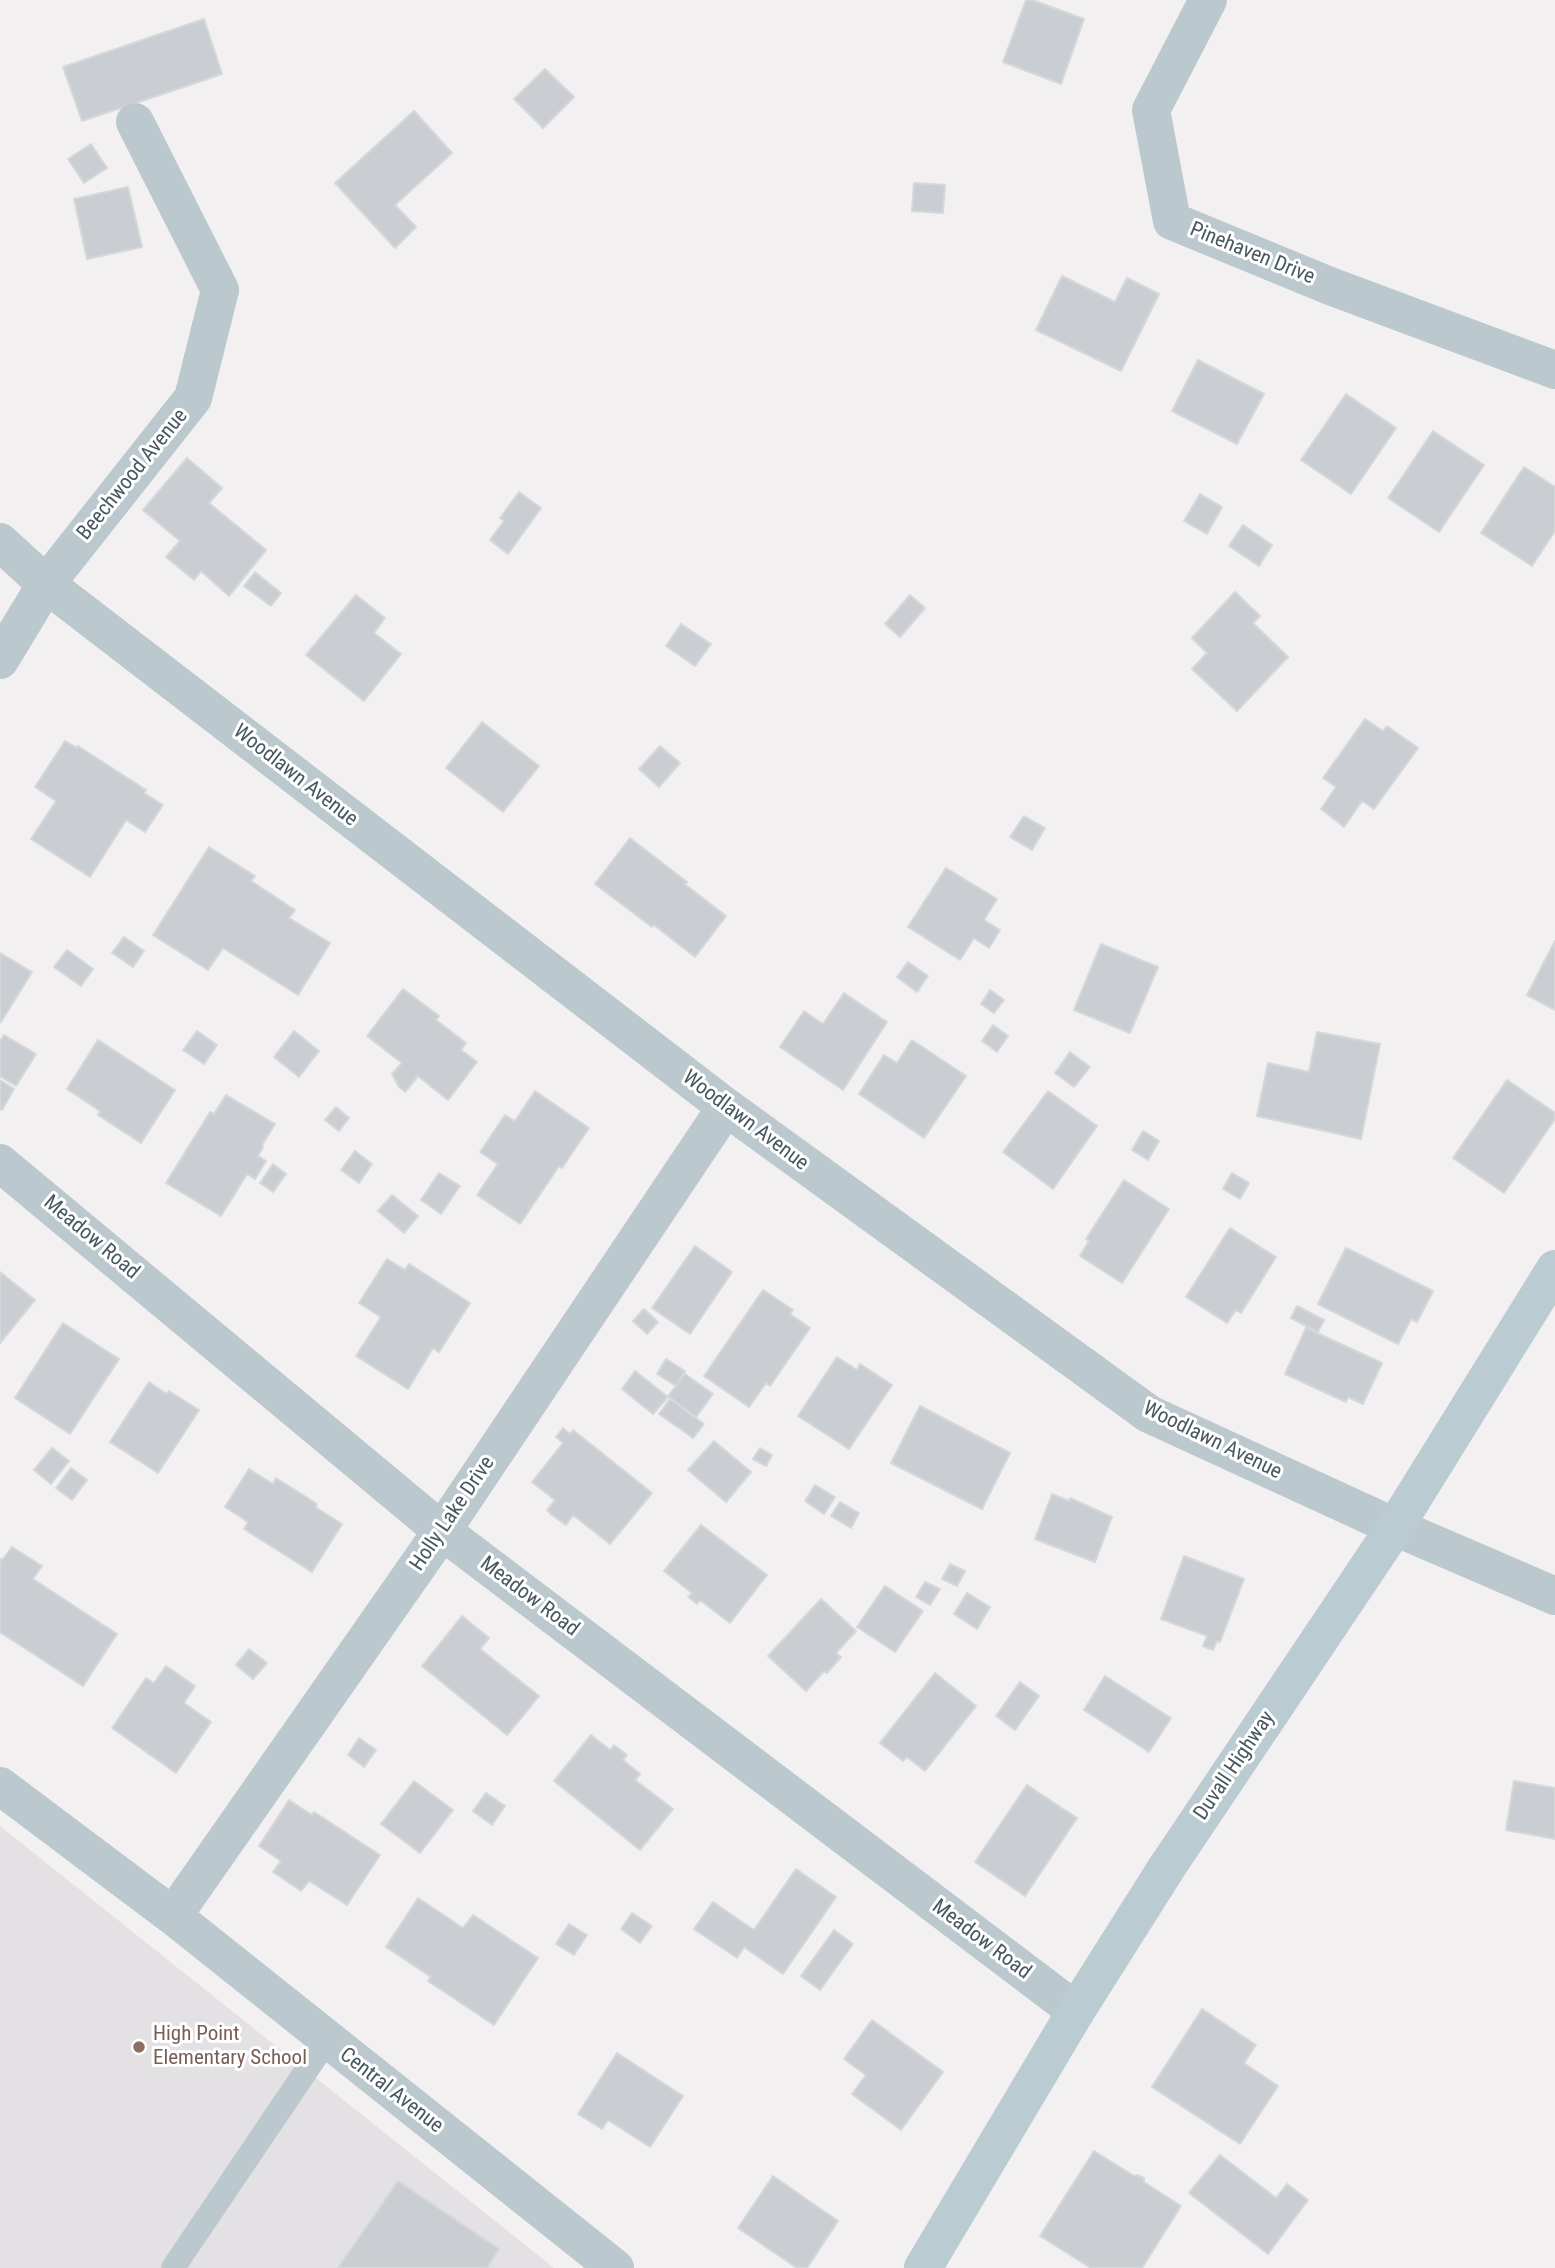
<!DOCTYPE html>
<style>
body{margin:0}
canvas{display:block;background:#f2f0f0}
</style>
<canvas width="1555" height="2268"></canvas>
<script>
const g = document.querySelector('canvas').getContext('2d');
g.lineJoin = 'round';
function paint(path, color) {
  g.fillStyle = color;
  g.fill(path, 'evenodd');
}
function shape(rows) {
  const path = new Path2D();
  for (const r of rows) {
    path.moveTo(r[0], r[1]);
    for (let i = 2; i < r.length; i += 2) path.lineTo(r[i], r[i + 1]);
  }
  return path;
}
function trace(path, color, width, dash) {
  g.strokeStyle = color;
  g.lineWidth = width;
  g.lineCap = dash ? 'butt' : 'round';
  g.setLineDash(dash || []);
  g.stroke(path);
}
function drawText(font, color, halo, rows, align = 'center') {
  g.font = font + ' "Roboto Condensed",sans-serif';
  g.lineWidth = 6;
  g.setLineDash([]);
  g.textBaseline = 'middle';
  g.strokeStyle = halo;
  g.fillStyle = color;
  for (const [text, x, y, turn = 0] of rows) {
    g.save();
    g.translate(x, y);
    g.rotate((+turn || 0) * Math.PI / 180);
    g.textAlign = isNaN(turn) ? turn : align;
    if (halo) g.strokeText(text, 0, 0);
    g.fillText(text, 0, 0);
    g.restore();
  }
}
const education = shape([
 [0,1826,554,2268,0,2268]
]);
const building = shape([
 [1026,0,1032,0,1084,19,1061,84,1003,62,1026,0],
 [204,19,222,74,82,121,63,67,204,19],
 [545,69,574,97,543,128,514,99,545,69],
 [414,111,452,153,395,205,416,227,395,248,335,183,414,111],
 [91,144,107,168,84,183,68,159,91,144],
 [914,183,945,185,943,213,912,211,914,183],
 [128,187,142,247,87,259,74,199,128,187],
 [1062,276,1115,302,1127,278,1159,294,1121,371,1036,330,1062,276],
 [1198,360,1264,394,1237,444,1172,411,1198,360],
 [1346,394,1396,428,1351,494,1301,460,1346,394],
 [1433,431,1484,465,1439,532,1388,498,1433,431],
 [187,458,222,488,209,503,266,550,229,596,201,571,194,580,166,557,180,541,143,510,187,458],
 [1524,467,1555,487,1555,531,1532,566,1481,533,1524,467],
 [519,492,541,508,508,554,490,540,504,521,500,518,519,492],
 [1200,494,1222,507,1207,534,1184,521,1200,494],
 [1243,525,1272,545,1259,566,1229,546,1243,525],
 [255,572,281,593,271,606,244,586,255,572],
 [1235,592,1260,616,1253,623,1288,657,1237,711,1192,669,1207,653,1192,638,1235,592],
 [356,595,385,618,374,633,401,654,364,701,306,655,356,595],
 [910,595,925,608,900,637,885,624,910,595],
 [681,624,711,644,695,666,666,646,681,624],
 [1365,719,1383,731,1387,726,1418,748,1374,809,1362,801,1344,827,1321,809,1336,787,1323,778,1365,719],
 [482,722,539,766,503,812,446,768,482,722],
 [65,741,77,748,78,746,146,790,144,793,163,805,145,832,126,820,90,877,31,839,56,801,35,787,65,741],
 [660,746,680,763,659,787,639,769,660,746],
 [1024,816,1045,828,1032,850,1010,837,1024,816],
 [630,838,687,882,685,884,687,886,726,916,695,957,654,925,652,927,595,884,630,838],
 [209,847,255,876,251,881,295,910,289,918,330,943,298,995,223,948,208,970,153,935,209,847],
 [946,868,997,899,984,920,1000,930,989,948,974,938,960,960,908,927,946,868],
 [124,937,144,951,133,967,112,953,124,937],
 [1555,941,1555,1010,1527,995,1555,941],
 [1101,944,1158,967,1130,1033,1074,1010,1101,944],
 [67,950,93,969,81,986,54,967,67,950],
 [0,953,32,972,1,1022,0,1021,0,953],
 [908,962,928,976,917,992,897,977,908,962],
 [403,989,439,1016,436,1020,466,1043,461,1050,477,1062,448,1100,418,1076,405,1092,399,1087,392,1074,402,1063,367,1036,403,989],
 [990,990,1004,1000,994,1013,981,1004,990,990],
 [844,993,887,1022,843,1090,780,1047,804,1011,823,1024,844,993],
 [993,1025,1008,1036,997,1052,982,1041,993,1025],
 [197,1031,217,1045,204,1064,183,1050,197,1031],
 [294,1031,319,1051,299,1077,274,1057,294,1031],
 [1317,1032,1380,1044,1361,1139,1257,1116,1268,1063,1309,1072,1317,1032],
 [4,1035,36,1054,16,1086,0,1076,0,1041,4,1035],
 [98,1040,175,1090,141,1143,98,1115,100,1111,67,1089,98,1040],
 [912,1040,966,1076,924,1138,859,1094,884,1055,897,1063,912,1040],
 [1070,1052,1090,1067,1074,1087,1055,1073,1070,1052],
 [0,1080,14,1089,2,1110,0,1109,0,1080],
 [1507,1080,1555,1113,1555,1119,1504,1193,1453,1158,1507,1080],
 [535,1091,589,1128,562,1168,559,1166,520,1224,477,1195,498,1164,480,1152,505,1115,515,1121,535,1091],
 [1048,1091,1097,1126,1053,1189,1003,1152,1048,1091],
 [226,1095,275,1124,262,1145,263,1147,258,1156,266,1161,255,1179,247,1174,221,1216,166,1183,210,1112,214,1114,226,1095],
 [336,1107,349,1118,339,1131,325,1120,336,1107],
 [1143,1131,1159,1141,1148,1160,1132,1150,1143,1131],
 [355,1151,372,1164,359,1183,341,1170,355,1151],
 [273,1164,286,1174,273,1192,260,1183,273,1164],
 [439,1173,460,1186,441,1214,421,1200,439,1173],
 [1232,1173,1249,1183,1240,1199,1223,1189,1232,1173],
 [1124,1180,1169,1209,1122,1283,1080,1256,1089,1241,1086,1239,1124,1180],
 [392,1195,418,1216,404,1233,378,1211,392,1195],
 [1230,1228,1276,1257,1241,1313,1236,1310,1227,1323,1186,1297,1230,1228],
 [695,1246,732,1272,690,1334,652,1308,695,1246],
 [1346,1248,1433,1291,1417,1322,1411,1319,1398,1344,1318,1304,1346,1248],
 [387,1259,405,1270,409,1264,470,1303,439,1352,433,1348,408,1389,356,1356,381,1317,359,1303,387,1259],
 [0,1272,35,1300,0,1343,0,1272],
 [763,1290,793,1310,790,1314,810,1328,770,1386,766,1383,749,1407,704,1376,763,1290],
 [1297,1306,1324,1320,1318,1332,1291,1318,1297,1306],
 [644,1309,658,1322,647,1334,633,1321,644,1309],
 [63,1323,119,1359,70,1434,15,1398,63,1323],
 [1306,1328,1382,1363,1363,1404,1348,1397,1346,1402,1285,1374,1306,1328],
 [837,1357,857,1370,860,1364,892,1385,849,1449,798,1416,837,1357],
 [666,1359,685,1371,676,1386,657,1374,666,1359],
 [635,1371,668,1397,653,1414,622,1389,635,1371],
 [685,1374,713,1394,696,1417,668,1396,685,1374],
 [149,1382,167,1394,169,1391,199,1410,158,1473,110,1442,149,1382],
 [670,1399,704,1424,693,1438,659,1414,670,1399],
 [920,1406,1010,1453,982,1509,891,1463,920,1406],
 [563,1428,570,1434,573,1430,652,1493,610,1544,573,1515,566,1525,552,1515,547,1510,555,1500,532,1482,563,1443,556,1437,563,1428],
 [714,1441,751,1472,726,1502,688,1470,714,1441],
 [52,1448,69,1461,51,1484,34,1470,52,1448],
 [760,1448,772,1455,766,1466,753,1459,760,1448],
 [71,1468,87,1480,72,1500,56,1488,71,1468],
 [249,1469,273,1484,276,1478,317,1504,315,1507,342,1524,312,1572,244,1529,248,1522,225,1507,249,1469],
 [815,1485,835,1497,824,1514,805,1501,815,1485],
 [1052,1494,1069,1501,1070,1498,1112,1517,1095,1562,1035,1539,1052,1494],
 [840,1502,859,1513,851,1528,831,1516,840,1502],
 [701,1525,767,1575,730,1623,700,1600,697,1604,691,1599,688,1597,692,1593,664,1571,701,1525],
 [12,1547,42,1566,33,1579,117,1634,83,1686,0,1632,0,1559,2,1560,12,1547],
 [1184,1556,1244,1579,1220,1642,1217,1641,1213,1650,1203,1646,1207,1636,1161,1619,1184,1556],
 [950,1564,965,1571,957,1586,942,1579,950,1564],
 [925,1582,940,1589,930,1605,916,1597,925,1582],
 [885,1586,923,1611,895,1652,857,1627,885,1586],
 [967,1593,990,1607,977,1629,954,1614,967,1593],
 [821,1599,856,1631,836,1653,841,1657,827,1673,824,1671,806,1691,768,1656,821,1599],
 [462,1616,489,1638,480,1649,539,1696,507,1735,422,1666,462,1616],
 [249,1649,267,1663,253,1679,236,1665,249,1649],
 [166,1666,195,1686,184,1703,211,1722,176,1773,112,1728,146,1678,154,1683,166,1666],
 [935,1673,976,1706,925,1771,907,1757,903,1761,880,1743,935,1673],
 [1105,1676,1171,1718,1149,1752,1084,1710,1105,1676],
 [1020,1682,1039,1696,1015,1730,996,1716,1020,1682],
 [591,1735,610,1750,614,1745,627,1755,623,1760,640,1774,635,1780,673,1809,640,1850,554,1781,591,1735],
 [359,1738,376,1750,364,1767,348,1755,359,1738],
 [414,1781,453,1810,420,1853,381,1824,414,1781],
 [1514,1781,1555,1788,1555,1839,1506,1830,1514,1781],
 [1027,1785,1077,1818,1025,1896,975,1862,1027,1785],
 [486,1793,505,1806,492,1825,473,1811,486,1793],
 [289,1800,312,1815,314,1812,380,1855,347,1905,309,1881,301,1891,273,1872,281,1861,259,1846,289,1800],
 [796,1869,836,1897,783,1974,744,1947,737,1958,694,1929,713,1902,754,1930,796,1869],
 [418,1898,463,1928,473,1915,538,1958,494,2025,428,1981,431,1977,386,1947,418,1898],
 [632,1913,652,1926,640,1943,621,1929,632,1913],
 [569,1924,587,1935,574,1955,556,1944,569,1924],
 [834,1930,853,1944,820,1990,801,1976,834,1930],
 [1202,2009,1256,2045,1244,2063,1278,2086,1240,2144,1152,2087,1202,2009],
 [872,2020,943,2072,901,2130,852,2094,866,2075,844,2059,872,2020],
 [617,2053,683,2096,650,2147,608,2120,602,2129,578,2114,617,2053],
 [1094,2151,1134,2176,1138,2175,1144,2178,1144,2182,1181,2206,1142,2268,1091,2268,1040,2236,1094,2151],
 [1220,2155,1276,2198,1287,2184,1308,2200,1268,2254,1189,2193,1220,2155],
 [773,2176,838,2221,807,2268,797,2268,738,2228,773,2176],
 [398,2181,499,2249,487,2268,338,2268,398,2181]
]);
const lane = shape([
 [173,2268,327,2040]
]);
const street = shape([
 [1208,0,1151,110,1172,221,1330,286,1555,370],
 [0,542,46,584,726,1107,1149,1414,1395,1527,1555,1596],
 [0,660,46,584,193,398,220,290,135,122],
 [0,1163,442,1531,1076,2011],
 [0,1786,173,1916,615,2268],
 [173,1916,442,1531,726,1107]
]);
const secondary = shape([
 [923,2268,1076,2011,1167,1867,1395,1527,1555,1269]
]);
const markers = [
 [139,2047,7,"#8d6e63"]
];
const streetNames = [
 ["Pinehaven Drive",1252,254,22],
 ["Beechwood Avenue",133,475,-51],
 ["Woodlawn Avenue",295,776,38],
 ["Woodlawn Avenue",745,1121,37],
 ["Meadow Road",91,1238,40],
 ["Woodlawn Avenue",1212,1441,26],
 ["Holly Lake Drive",453,1514,-56],
 ["Meadow Road",529,1597,37],
 ["Duvall Highway",1235,1766,-56],
 ["Meadow Road",981,1940,37],
 ["Central Avenue",391,2091,38]
];
const educationNames = [
 ["High Point",153,2035],
 ["Elementary School",153,2059]
];
paint(education, '#e3e1e3');
paint(building, '#caced2');
trace(building, '#d4d8db', 2);
trace(lane, '#bbc8cd', 24);
trace(street, '#bbc8cd', 38);
trace(secondary, '#bbcbd2', 38);
for (const [x, y, r, color] of markers) {
  const dot = new Path2D();
  dot.arc(x, y, r, 0, 2 * Math.PI);
  g.fillStyle = color;
  g.fill(dot);
  trace(dot, '#fff', 2.5);
}
drawText('21px', '#48585e', '#fff', streetNames);
drawText('21px', '#785e54', '#fff', educationNames, 'left');
</script>
